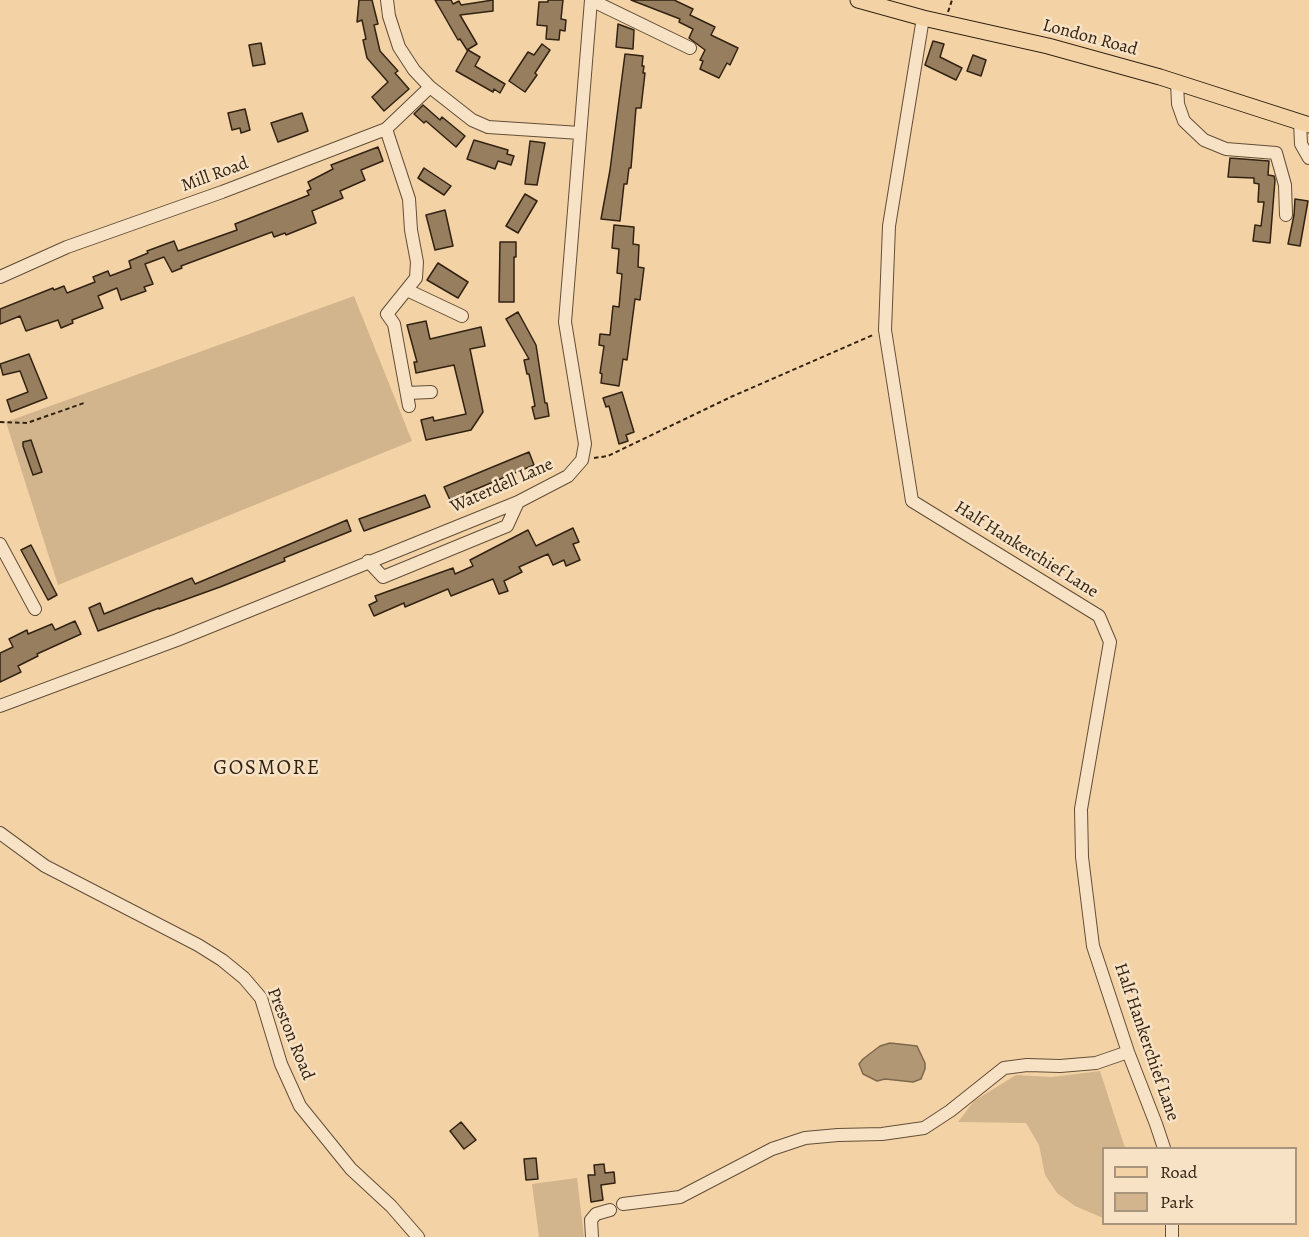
<!DOCTYPE html>
<style>
body{margin:0}
#map{position:relative;width:1309px;height:1237px;overflow:hidden;background:#f3d3a6;font-family:Alegreya,serif}
canvas{display:block}
.legend{position:absolute;left:1102px;top:1147px;width:195px;height:78px;box-sizing:border-box;background:#f7e2c5;border:2px solid #a8957d;margin:0;padding:8px 10px;list-style:none;font-size:18px;color:#322212}
.legend li{display:flex;align-items:center;gap:12px;height:30px}
.legend b{width:30px;border:2px solid #a8957d}
</style>
<div id="map">
<canvas width="1309" height="1237"></canvas>
<ul class="legend">
<li><b style="height:8px;background:#f3d3a6"></b>Road</li>
<li><b style="height:16px;background:#d2b58d"></b>Park</li>
</ul>
</div>
<script>
const g = document.querySelector('canvas').getContext('2d');
g.lineJoin = 'round';
function paint(path, color) {
  g.fillStyle = color;
  g.fill(path, 'evenodd');
}
function shape(rows) {
  const path = new Path2D();
  for (const r of rows) {
    path.moveTo(r[0], r[1]);
    for (let i = 2; i < r.length; i += 2) path.lineTo(r[i], r[i + 1]);
  }
  return path;
}
function trace(path, color, width, dash) {
  g.strokeStyle = color;
  g.lineWidth = width;
  g.lineCap = dash ? 'butt' : 'round';
  g.setLineDash(dash || []);
  g.stroke(path);
}
function drawText(font, color, halo, rows, align = 'center') {
  g.font = font + ' Alegreya,serif';
  g.lineWidth = 5;
  g.setLineDash([]);
  g.textBaseline = 'middle';
  g.strokeStyle = halo;
  g.fillStyle = color;
  for (const [text, x, y, turn = 0] of rows) {
    g.save();
    g.translate(x, y);
    g.rotate((+turn || 0) * Math.PI / 180);
    g.textAlign = isNaN(turn) ? turn : align;
    if (halo) g.strokeText(text, 0, 0);
    g.fillText(text, 0, 0);
    g.restore();
  }
}
const green = shape([
 [354,296,412,441,58,585,6,422],
 [1100,1071,1125,1148,1104,1148,1103,1218,1075,1206,1057,1193,1045,1175,1039,1145,1026,1123,958,1122,974,1101,1016,1075,1052,1077],
 [577,1178,584,1237,539,1237,532,1184]
]);
const water = shape([
 [890,1043,917,1046,925,1063,925,1069,921,1079,913,1082,885,1079,877,1081,863,1074,859,1064,863,1059,880,1046,890,1043]
]);
const building = shape([
 [359,0,372,0,378,24,374,25,380,51,398,71,395,73,409,89,384,111,372,97,388,82,367,58,363,40,366,39,362,20,357,22,359,0],
 [435,0,451,0,453,4,459,1,461,5,493,0,493,11,460,15,477,44,467,50,460,39,458,40,435,0],
 [548,0,563,0,561,19,566,20,565,31,560,30,559,40,546,39,547,26,537,25,539,2,548,2,548,0],
 [631,0,674,0,693,9,690,15,715,27,711,35,738,48,730,65,727,63,719,78,700,69,703,61,700,60,705,50,689,38,693,29,679,22,680,19,631,0],
 [618,24,634,30,633,49,616,47,618,24],
 [933,41,944,44,940,57,962,68,956,80,925,65,933,41],
 [261,43,265,64,253,66,249,45,261,43],
 [542,44,550,50,535,73,537,75,525,92,509,81,528,52,534,55,542,44],
 [468,50,480,57,475,66,505,84,500,93,494,89,493,92,456,71,468,50],
 [625,54,643,56,642,66,644,66,643,73,645,73,641,108,636,108,631,168,629,168,627,184,624,184,620,221,601,219,610,170,625,54],
 [973,55,986,60,981,76,967,71,973,55],
 [423,105,440,120,442,117,465,136,456,147,426,121,424,123,414,114,423,105],
 [245,109,250,130,241,133,240,128,232,130,228,113,245,109],
 [302,113,308,131,278,142,271,123,302,113],
 [474,140,508,150,507,154,514,156,511,165,498,161,495,169,467,159,474,140],
 [530,141,545,143,537,185,525,184,530,141],
 [378,147,383,161,361,170,365,180,340,191,343,198,312,211,316,223,286,235,285,233,274,237,272,232,181,266,182,268,172,272,164,257,145,264,153,284,144,287,146,291,121,300,117,288,98,296,103,308,72,320,73,323,61,328,58,320,26,331,20,316,0,324,0,309,53,288,54,290,64,286,67,293,95,282,93,277,108,271,110,276,131,268,129,261,148,253,147,251,174,241,178,251,237,230,235,224,309,195,307,191,311,189,308,182,333,169,331,165,378,147],
 [1230,158,1269,161,1268,175,1274,176,1275,180,1270,243,1253,241,1255,225,1261,226,1264,202,1258,202,1259,184,1254,183,1254,178,1228,177,1230,158],
 [424,168,451,186,444,195,418,178,424,168],
 [525,194,537,201,518,233,506,226,525,194],
 [1295,199,1308,201,1300,246,1288,244,1294,215,1295,199],
 [445,210,453,246,435,250,426,215,445,210],
 [614,225,634,227,633,244,639,245,638,267,644,268,640,300,635,299,627,360,623,359,619,386,601,383,602,374,600,373,604,346,599,345,600,334,610,335,613,306,619,307,622,274,617,273,619,249,612,248,614,225],
 [500,242,516,242,516,257,514,257,514,302,499,302,500,242],
 [438,263,468,282,458,298,427,280,438,263],
 [518,312,536,345,545,403,547,403,549,416,535,419,532,407,535,406,529,374,527,374,524,360,529,359,506,319,518,312],
 [426,321,430,339,481,327,485,346,470,349,483,412,471,430,426,440,421,420,433,417,434,421,466,414,454,365,416,373,414,362,417,362,407,325,426,321],
 [29,354,47,398,11,412,7,400,28,392,20,371,3,375,0,364,29,354],
 [622,392,634,432,626,435,628,441,619,444,609,406,606,407,603,398,622,392],
 [31,440,42,472,33,475,23,446,23,442,31,440],
 [529,452,534,465,450,500,444,487,529,452],
 [425,495,430,507,364,531,359,519,425,495],
 [347,520,351,531,284,558,285,561,220,587,159,609,159,608,98,631,89,608,100,603,104,614,192,578,195,584,347,520],
 [573,528,579,542,573,544,580,560,566,566,564,560,553,565,548,554,519,567,522,572,504,581,508,591,499,594,493,579,451,596,448,589,405,607,404,603,374,616,369,605,377,601,375,596,453,568,455,574,473,566,470,560,528,530,536,546,573,528],
 [31,545,57,595,48,600,21,550,31,545],
 [75,621,81,634,37,654,38,656,18,666,21,672,0,682,0,653,13,647,9,639,27,630,28,634,52,624,55,630,75,621],
 [461,1122,476,1140,464,1149,450,1131,461,1122],
 [536,1158,538,1179,526,1180,524,1159,536,1158],
 [604,1164,605,1173,614,1172,615,1183,601,1185,603,1200,591,1202,588,1175,595,1175,594,1165,604,1164]
]);
const path = shape([
 [948,12,952,0],
 [0,422,27,423,84,403],
 [594,458,608,456,733,396,873,335]
]);
const minor = shape([
 [387,0,389,16,399,47,414,70,430,87,472,120,488,127,580,133],
 [591,0,690,48],
 [923,18,889,226,885,330,912,501,1099,616,1110,642,1081,809,1082,857,1093,946,1128,1052,1156,1124,1164,1148],
 [1177,83,1178,104,1184,121,1204,140,1226,149,1276,153,1285,185,1286,215],
 [1300,122,1301,144,1309,158],
 [386,129,409,199,411,230,417,262,416,278,387,314,394,324,409,406],
 [0,277,67,247,222,192,386,129,430,87],
 [407,290,462,316],
 [407,393,431,392],
 [0,544,35,609],
 [368,561,383,577,507,526,518,502],
 [0,706,177,640,518,502,568,476,582,460,585,444,565,322,591,0],
 [0,833,45,866,198,945,222,960,244,978,261,998,281,1064,300,1106,351,1169,391,1206,418,1237],
 [623,1204,680,1197,772,1149,805,1138,838,1135,882,1134,924,1128,950,1111,1004,1068,1027,1065,1060,1066,1096,1063,1128,1052],
 [592,1237,591,1220,596,1214,610,1210],
 [1172,1237,1172,1224]
]);
const major = shape([
 [858,0,923,18,1048,46,1160,77,1309,125]
]);
const streetNames = [
 ["London Road",1090,38,15],
 ["Mill Road",215,175,-20],
 ["Waterdell Lane",502,486,-24],
 ["Half Hankerchief Lane",1026,550,32],
 ["Preston Road",290,1034,68],
 ["Half Hankerchief Lane",1146,1042,71]
];
const quarterNames = [
 ["GOSMORE",267,769]
];
paint(green, '#d2b58d');
paint(water, '#b19774');
trace(water, '#7e684d', 1.5);
paint(building, '#967e5f');
trace(building, '#322212', 1.5);
trace(minor, '#624e37', 14);
trace(major, '#322212', 17);
trace(path, '#322212', 2, [4.5, 3]);
trace(minor, '#f7e2c5', 12);
trace(major, '#f3d3a6', 15);
drawText('18px', '#322212', '#f7e2c5', streetNames);
g.letterSpacing = '1.5px';
drawText('21px', '#322212', '#f7e2c5', quarterNames);
g.letterSpacing = '0px';
</script>
